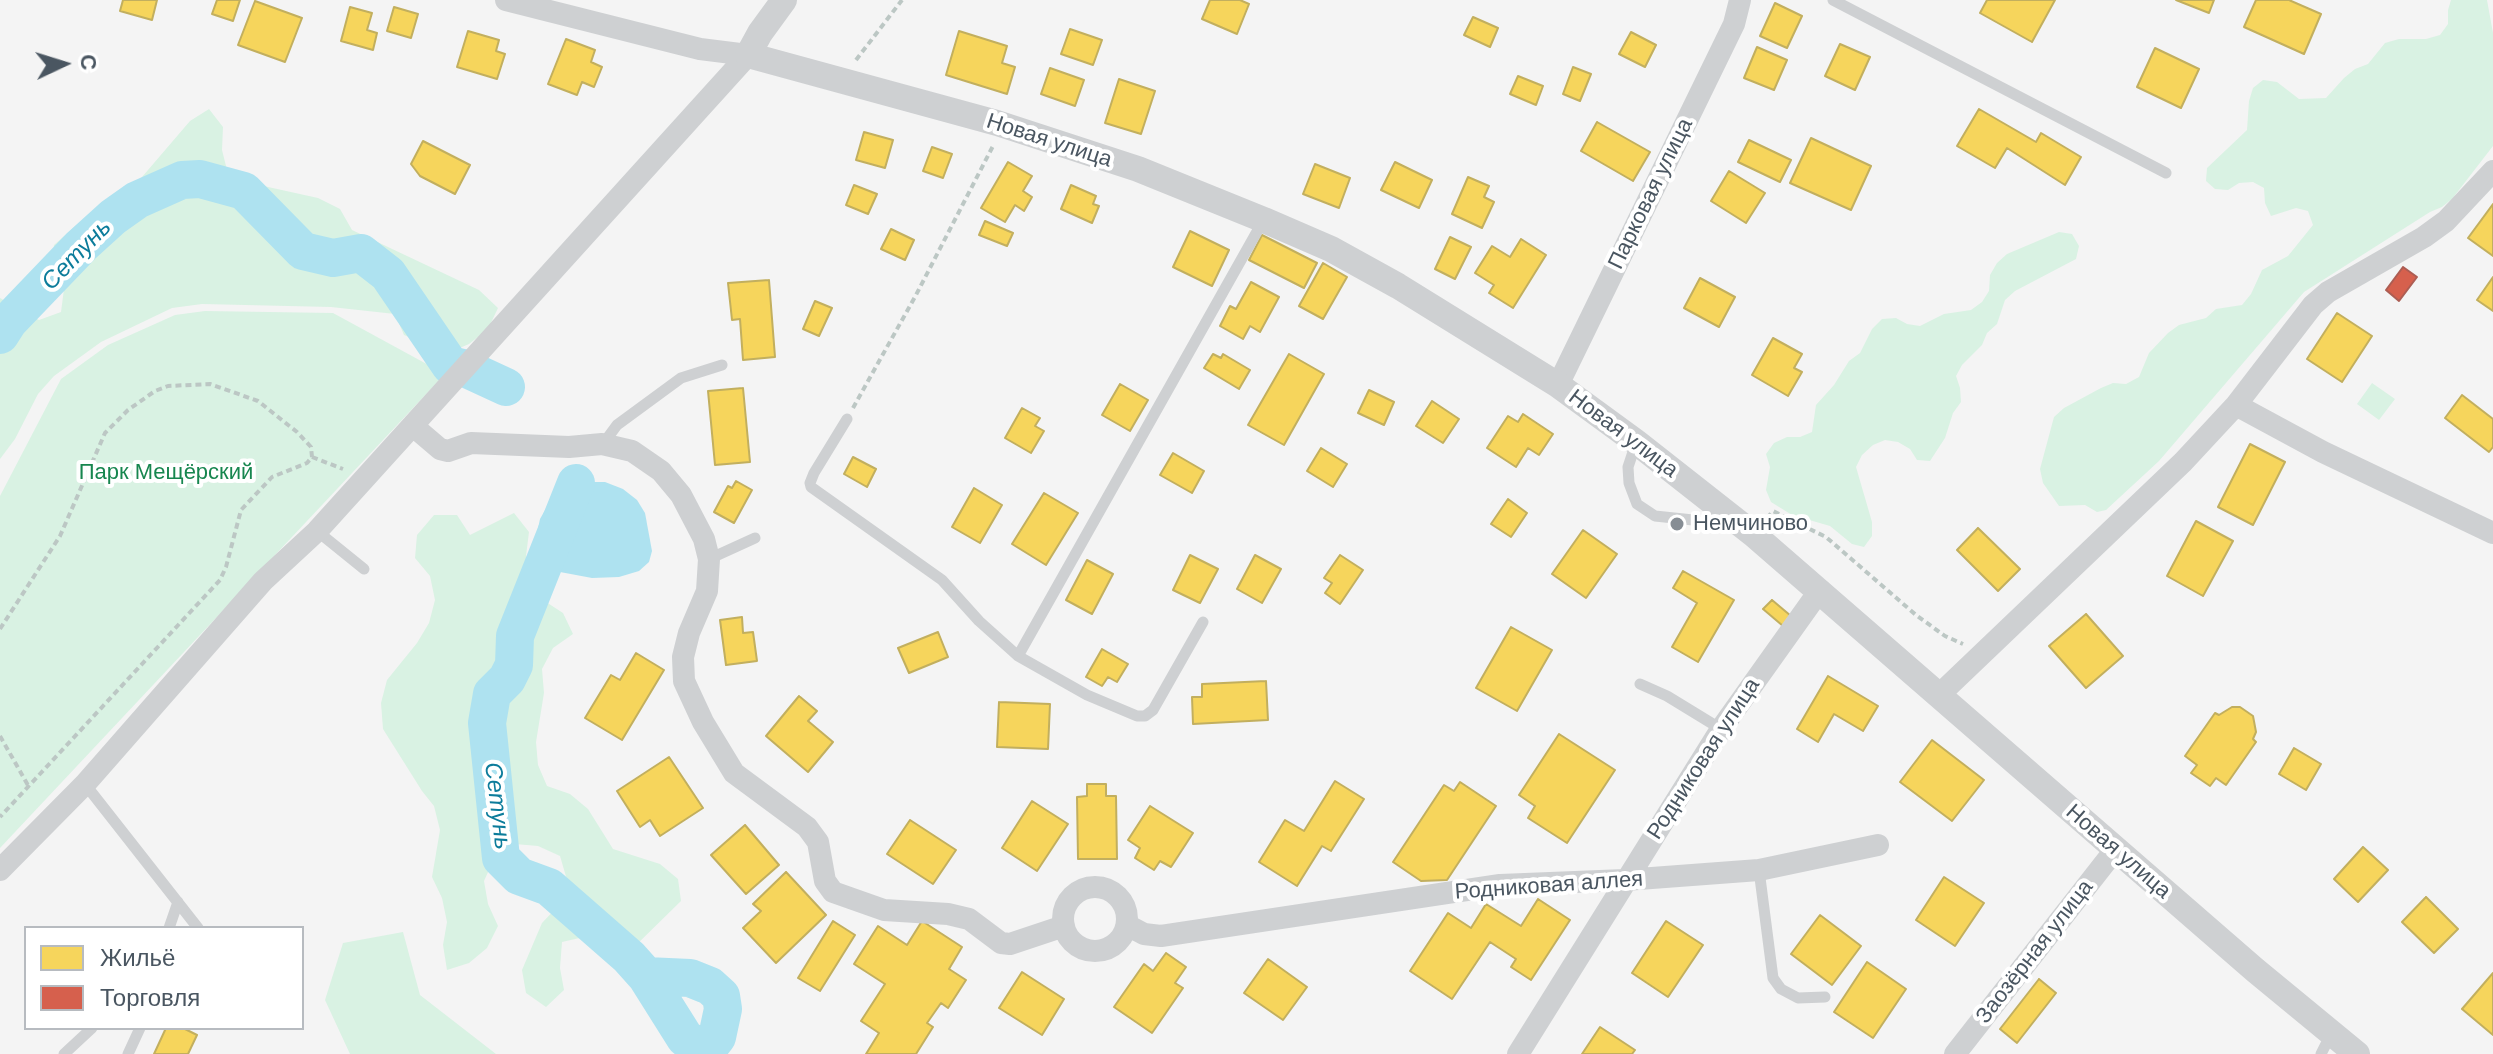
<!DOCTYPE html>
<meta charset="utf-8">
<style>
body{margin:0}
#map{position:relative;width:2493px;height:1054px;overflow:hidden;background:#f4f4f4;font-family:Helvetica,sans-serif}
canvas{display:block}
.legend{position:absolute;left:24px;top:926px;width:280px;height:104px;box-sizing:border-box;background:#fff;border:2px solid #b7bbc0;margin:0;padding:10px 14px;list-style:none;font-size:24px;color:#4a5661}
.legend li{display:flex;align-items:center;gap:16px;height:40px}
.legend b{width:40px;border:2px solid #b7bbc0}
.north{position:absolute;left:24px;top:24px;width:80px;height:80px;-webkit-text-stroke:6px #fff;paint-order:stroke;rotate:86deg;font-size:22px;font-weight:700;line-height:32px;text-align:center;color:#4a5661}
.north::after{content:'';display:block;margin:auto;width:28px;height:36px;background:#4a5661;clip-path:polygon(50% 0,100% 100%,50% 72%,0 100%)}
</style>
<div id="map">
<canvas width="2493" height="1054"></canvas>
<ul class="legend">
<li><b style="height:22px;background:#f6d55c"></b>Жильё</li>
<li><b style="height:22px;background:#d6604d"></b>Торговля</li>
</ul>
<div class="north">С</div>
</div>
<script>
const g = document.querySelector('canvas').getContext('2d');
g.lineJoin = 'round';
function paint(path, color) {
  g.fillStyle = color;
  g.fill(path, 'evenodd');
}
function shape(rows) {
  const path = new Path2D();
  for (const r of rows) {
    if (r.length === 3) {
      path.moveTo(r[0] + r[2], r[1]);
      path.arc(r[0], r[1], r[2], 0, 2 * Math.PI);
      continue;
    }
    path.moveTo(r[0], r[1]);
    for (let i = 2; i < r.length; i += 2) path.lineTo(r[i], r[i + 1]);
  }
  return path;
}
function trace(path, color, width, dash) {
  g.strokeStyle = color;
  g.lineWidth = width;
  g.lineCap = dash ? 'butt' : 'round';
  g.setLineDash(dash || []);
  g.stroke(path);
}
function drawText(font, color, halo, rows, align = 'center') {
  g.font = font + ' Helvetica,sans-serif';
  g.lineWidth = 8;
  g.setLineDash([]);
  g.textBaseline = 'middle';
  g.strokeStyle = halo;
  g.fillStyle = color;
  for (const [text, x, y, turn = 0] of rows) {
    g.save();
    g.translate(x, y);
    g.rotate((+turn || 0) * Math.PI / 180);
    g.textAlign = isNaN(turn) ? turn : align;
    if (halo) g.strokeText(text, 0, 0);
    g.fillText(text, 0, 0);
    g.restore();
  }
}
const green = shape([
 [2451,0,2487,0,2493,33,2493,146,2452,199,2442,207,2430,212,2304,292,2159,461,2106,510,2097,512,2085,505,2059,506,2043,483,2040,469,2054,417,2064,408,2101,388,2113,383,2126,384,2139,377,2149,353,2168,333,2179,325,2206,318,2216,309,2242,305,2251,294,2262,270,2288,256,2313,225,2308,211,2296,208,2271,216,2265,203,2264,188,2253,182,2239,183,2228,190,2215,189,2206,181,2207,168,2247,130,2249,101,2253,88,2263,80,2277,82,2299,99,2326,98,2344,78,2355,69,2368,64,2385,43,2399,39,2426,39,2440,35,2448,24,2448,10],
 [209,109,223,127,222,150,228,174,250,183,318,198,340,209,352,230,479,290,498,308,488,329,469,344,448,353,404,335,395,314,331,307,202,304,172,308,101,342,54,376,38,394,15,439,0,459,0,298,39,320,61,312,64,289,51,268,54,245,89,214,130,191,190,121],
 [2059,232,2072,234,2079,246,2076,259,2015,291,2005,300,1997,324,1987,333,1982,345,1962,365,1956,376,1960,388,1961,402,1953,413,1945,438,1930,461,1917,460,1910,449,1898,442,1885,440,1873,445,1862,455,1856,467,1872,522,1872,536,1864,547,1852,544,1830,526,1792,515,1771,502,1766,490,1770,467,1766,454,1774,443,1787,437,1800,437,1812,432,1816,405,1834,385,1849,361,1860,353,1872,329,1882,319,1896,318,1907,324,1920,326,1944,314,1971,310,1982,302,1989,291,1990,275,1997,263,2007,254],
 [205,311,333,313,445,374,0,848,0,496,61,379,108,345,175,315],
 [2372,383,2395,399,2379,420,2357,404],
 [514,513,529,532,526,556,530,580,543,600,563,613,573,634,553,648,542,669,544,693,536,742,538,765,547,786,570,794,588,809,613,849,660,864,678,879,681,901,630,951,584,937,562,942,560,968,564,990,546,1007,526,993,522,970,542,923,559,905,567,880,560,856,538,846,515,844,494,859,484,881,488,904,498,926,487,948,469,963,447,970,443,945,447,922,442,898,432,877,440,830,434,806,422,791,383,729,381,703,387,680,417,643,429,623,435,600,430,576,415,558,417,535,434,515,457,515,470,535],
 [403,932,420,995,496,1054,350,1054,325,1000,343,943]
]);
const water = shape([
 [581,482,605,482,623,489,637,500,645,513,652,551,649,562,639,571,619,577,592,578,560,572,545,564,536,538,540,519,553,496]
]);
const homes = shape([
 [123,0,157,0,152,20,120,11,123,0],
 [217,0,240,0,233,21,212,14,217,0],
 [1210,0,1240,0,1249,4,1237,34,1202,19,1210,0],
 [1987,0,2055,0,2032,42,1980,13,1987,0],
 [2176,0,2214,0,2209,13,2176,0],
 [2256,0,2289,0,2321,14,2304,54,2244,27,2256,0],
 [255,1,302,18,285,62,238,45,255,1],
 [1775,3,1802,16,1787,48,1760,36,1775,3],
 [350,7,372,13,367,30,377,33,373,50,341,41,350,7],
 [394,7,418,14,411,38,387,31,394,7],
 [1473,17,1498,28,1490,47,1464,35,1473,17],
 [1070,29,1102,40,1093,65,1061,54,1070,29],
 [468,31,499,40,496,51,505,54,497,79,457,67,468,31],
 [959,31,1007,46,1002,63,1015,67,1007,94,946,75,959,31],
 [1631,32,1656,45,1645,67,1619,54,1631,32],
 [566,39,595,50,591,62,602,67,594,87,582,82,577,95,548,84,566,39],
 [1840,44,1870,57,1855,90,1825,76,1840,44],
 [1757,47,1787,60,1774,90,1744,78,1757,47],
 [2155,48,2199,69,2181,108,2137,87,2155,48],
 [1573,67,1591,74,1580,101,1563,94,1573,67],
 [1050,68,1084,80,1075,106,1041,94,1050,68],
 [1518,76,1543,86,1536,105,1510,94,1518,76],
 [1119,79,1155,91,1141,134,1105,123,1119,79],
 [1979,109,2036,142,2041,133,2081,157,2065,185,2007,148,1995,168,1957,146,1979,109],
 [1597,122,1650,152,1633,181,1581,151,1597,122],
 [864,132,893,140,885,168,856,160,864,132],
 [1811,138,1871,166,1851,210,1790,183,1811,138],
 [1749,140,1791,160,1780,182,1738,162,1749,140],
 [423,141,470,165,455,194,420,176,411,164,423,141],
 [932,147,952,154,943,178,923,171,932,147],
 [1008,162,1032,176,1023,191,1032,197,1024,211,1015,205,1005,222,981,208,1008,162],
 [1395,162,1432,180,1419,208,1381,190,1395,162],
 [1315,164,1350,178,1339,208,1303,194,1315,164],
 [1729,171,1765,193,1746,223,1711,201,1729,171],
 [1468,177,1489,186,1484,197,1494,202,1482,228,1452,214,1468,177],
 [854,185,877,194,868,214,846,205,854,185],
 [1071,185,1096,196,1093,204,1099,206,1092,223,1061,209,1071,185],
 [2493,204,2493,256,2468,238,2493,204],
 [985,221,1013,233,1007,246,979,235,985,221],
 [891,229,914,240,905,260,881,249,891,229],
 [1190,231,1229,250,1212,286,1173,267,1190,231],
 [1262,235,1317,263,1304,288,1249,260,1262,235],
 [1450,237,1471,247,1455,279,1435,269,1450,237],
 [1521,239,1546,255,1513,308,1489,293,1494,285,1475,273,1492,246,1510,257,1521,239],
 [1323,263,1347,277,1323,319,1299,306,1323,263],
 [2493,277,2493,311,2477,300,2493,277],
 [1700,278,1735,297,1719,327,1684,308,1700,278],
 [769,280,775,357,743,360,740,319,732,320,728,283,769,280],
 [1251,282,1279,297,1260,332,1250,326,1243,339,1220,326,1230,306,1236,309,1251,282],
 [815,301,832,308,819,336,803,329,815,301],
 [2337,313,2372,336,2342,382,2307,359,2337,313],
 [1773,338,1802,354,1794,368,1802,372,1788,396,1752,375,1773,338],
 [1213,354,1221,358,1223,354,1250,370,1239,389,1204,368,1213,354],
 [1289,354,1324,374,1284,445,1248,425,1289,354],
 [1120,384,1148,400,1130,431,1102,415,1120,384],
 [743,388,750,462,715,465,708,391,743,388],
 [1369,390,1394,402,1384,425,1358,413,1369,390],
 [2462,395,2493,419,2493,447,2489,452,2445,418,2462,395],
 [1432,401,1459,419,1443,443,1416,426,1432,401],
 [1022,408,1040,418,1035,426,1044,431,1031,453,1005,438,1022,408],
 [1523,414,1553,434,1539,455,1528,448,1516,467,1487,448,1508,416,1518,422,1523,414],
 [2250,444,2285,462,2253,525,2218,507,2250,444],
 [1321,448,1347,464,1333,487,1307,471,1321,448],
 [1173,453,1204,471,1192,493,1160,475,1173,453],
 [853,457,876,469,867,487,844,474,853,457],
 [736,481,752,490,734,523,714,512,728,486,732,488,736,481],
 [974,488,1002,505,980,543,952,527,974,488],
 [1044,493,1078,513,1046,565,1012,544,1044,493],
 [1508,499,1527,513,1511,537,1491,524,1508,499],
 [2196,521,2233,541,2203,596,2167,576,2196,521],
 [1978,528,2020,569,1998,591,1957,550,1978,528],
 [1583,530,1617,554,1586,598,1552,574,1583,530],
 [1190,555,1218,569,1200,603,1173,590,1190,555],
 [1255,555,1281,569,1262,603,1237,589,1255,555],
 [1340,555,1363,570,1340,604,1325,593,1332,583,1324,578,1340,555],
 [1087,560,1113,574,1092,614,1066,600,1087,560],
 [1683,571,1734,600,1698,662,1672,647,1697,603,1673,588,1683,571],
 [1772,600,1791,616,1783,626,1763,609,1772,600],
 [2086,614,2123,656,2086,688,2049,646,2086,614],
 [742,617,743,633,753,632,757,661,726,665,720,620,742,617],
 [1511,627,1552,650,1517,711,1476,688,1511,627],
 [938,632,948,657,909,673,898,648,938,632],
 [1102,649,1128,664,1117,682,1108,677,1102,686,1086,677,1102,649],
 [636,653,664,670,622,740,585,718,611,675,620,680,636,653],
 [1828,676,1878,706,1863,731,1834,714,1818,742,1797,729,1828,676],
 [1266,681,1268,720,1193,724,1192,697,1202,697,1202,684,1266,681],
 [799,696,817,711,808,721,833,742,808,772,766,736,799,696],
 [999,702,1050,704,1048,749,997,747,999,702],
 [2232,707,2240,707,2253,716,2256,732,2253,739,2256,742,2226,785,2216,778,2210,786,2191,773,2197,765,2185,756,2215,713,2219,715,2232,707],
 [1559,734,1615,770,1567,843,1528,818,1535,806,1519,795,1559,734],
 [1932,740,1984,780,1952,821,1900,782,1932,740],
 [2294,748,2321,764,2306,790,2279,774,2294,748],
 [669,757,703,808,660,836,650,820,640,827,617,791,669,757],
 [1335,781,1364,799,1331,851,1322,846,1297,886,1259,862,1285,820,1304,831,1335,781],
 [1460,782,1496,806,1447,880,1421,881,1393,862,1444,785,1454,791,1460,782],
 [1087,784,1106,784,1106,796,1116,796,1117,859,1078,859,1077,797,1087,796,1087,784],
 [1032,801,1068,824,1037,871,1002,848,1032,801],
 [1150,806,1193,833,1171,867,1160,861,1154,870,1135,858,1140,848,1128,840,1150,806],
 [910,820,956,850,933,884,887,854,910,820],
 [745,825,779,865,746,894,711,855,745,825],
 [2363,847,2388,870,2358,902,2334,879,2363,847],
 [786,872,826,915,776,963,743,928,761,911,753,904,786,872],
 [1944,877,1984,903,1955,946,1916,920,1944,877],
 [2426,897,2458,929,2434,953,2402,922,2426,897],
 [1538,899,1570,920,1531,980,1511,967,1516,959,1490,942,1452,999,1410,971,1448,913,1471,928,1486,904,1521,926,1538,899],
 [1820,915,1861,946,1832,985,1791,954,1820,915],
 [833,921,855,935,820,991,798,978,833,921],
 [922,921,962,947,949,969,966,980,948,1008,941,1003,927,1023,933,1027,916,1054,866,1054,879,1033,861,1021,885,984,854,964,878,926,907,945,922,921],
 [1666,921,1703,945,1668,997,1632,973,1666,921],
 [1166,953,1186,967,1175,983,1183,988,1152,1033,1114,1007,1144,964,1153,971,1166,953],
 [1268,959,1307,987,1283,1020,1244,993,1268,959],
 [1867,962,1906,989,1873,1038,1834,1012,1867,962],
 [1022,972,1064,999,1042,1035,999,1008,1022,972],
 [2493,973,2493,1035,2462,1009,2493,973],
 [2039,979,2056,993,2017,1043,2000,1029,2039,979],
 [1600,1027,1635,1050,1632,1054,1582,1054,1600,1027],
 [166,1028,183,1028,197,1035,188,1054,154,1054,166,1028]
]);
const shops = shape([
 [2403,267,2417,277,2399,301,2386,290,2403,267]
]);
const river = shape([
 [0,335,9,321,81,246,113,217,137,200,182,180,200,179,244,191,303,251,333,258,361,253,388,274,450,365,467,369,506,387],
 [576,483,515,636,514,665,507,679,492,694,487,723,501,858,519,876,549,887,629,957,646,976,685,1038,709,1054],
 [646,976,690,978,710,986,721,996,723,1009,717,1037,706,1051]
]);
const path = shape([
 [856,60,902,0],
 [853,408,916,295,994,144],
 [312,457,343,469],
 [1767,518,1773,511,1826,537,1916,615,1945,636,1963,644],
 [0,629,60,536,105,433,128,410,155,391,168,386,210,384,258,401,297,432,311,447,312,457,307,463,272,477,241,510,226,567,220,580,0,817],
 [0,736,29,787]
]);
const service = shape([
 [1833,0,2166,173],
 [847,419,814,473,810,483,811,487,942,580,979,621,1018,656,1087,695,1137,716,1145,716,1153,710,1203,622],
 [1636,443,1628,467,1629,483,1637,504,1655,516,1693,520,1724,516],
 [603,444,617,425,681,378,722,365],
 [317,531,364,569],
 [709,559,755,538],
 [1018,656,1263,221],
 [1640,684,1667,696,1721,729],
 [85,784,198,928],
 [1759,870,1773,978,1781,989,1798,998,1825,997],
 [169,928,178,902],
 [64,1054,92,1028],
 [128,1054,140,1028],
 [2321,1054,2331,1034]
]);
const minor = shape([
 [506,0,700,49,748,55],
 [1558,385,1734,24,1740,0],
 [2236,405,2323,452,2493,533],
 [413,426,440,449,448,451,471,443,569,447,602,444,632,451,661,471,681,495,704,539,709,559,707,591,689,633,683,657,684,681,703,722,734,773,807,827,818,842,825,881,833,892,884,910,948,914,969,919,1001,943,1010,944,1064,926],
 [1939,695,2183,462,2236,405,2313,305,2328,292,2424,237,2446,221,2493,171],
 [0,870,85,784,263,581,317,531,748,55],
 [1095,919,32],
 [1127,925,1144,934,1161,936,1500,885,1625,880,1759,870,1878,845],
 [1518,1054,1721,729,1820,590],
 [1955,1054,2115,850]
]);
const tertiary = shape([
 [784,0,760,33,748,55,997,123,1138,169,1264,220,1331,249,1398,286,1558,385,1636,442,1753,534,2255,970,2357,1054]
]);
const markers = [
 [1677,524,8,"#868d94"]
];
const streetNames = [
 ["Новая улица",1049,141,18],
 ["Парковая улица",1651,194,-64],
 ["Новая улица",1623,434,37],
 ["Родниковая улица",1704,759,-57],
 ["Новая улица",2118,852,41],
 ["Родниковая аллея",1549,886,-4],
 ["Заозёрная улица",2035,952,-52]
];
const parkNames = [
 ["Парк Мещёрский",166,473]
];
const poiNames = [
 ["Немчиново",1693,524]
];
const waterNames = [
 ["Сетунь",77,255,-46],
 ["Сетунь",497,806,83]
];
paint(green, '#d9f2e3');
paint(water, '#aee2f0');
paint(homes, '#f6d55c');
trace(homes, '#c2af5e', 2);
paint(shops, '#d6604d');
trace(shops, '#ac5d53', 2);
trace(river, '#aee2f0', 38);
trace(path, '#bcc7c4', 4, [6, 4]);
trace(service, '#ced0d2', 11);
trace(minor, '#ced0d2', 22);
trace(tertiary, '#ced0d2', 26);
for (const [x, y, r, color] of markers) {
  const dot = new Path2D();
  dot.arc(x, y, r, 0, 2 * Math.PI);
  g.fillStyle = color;
  g.fill(dot);
  trace(dot, '#fff', 3);
}
drawText('22px', '#4a5661', '#fff', streetNames);
drawText('22px', '#17864f', '#fff', parkNames);
drawText('22px', '#4a5661', '#fff', poiNames, 'left');
drawText('italic 24px', '#0c7c9b', '#fff', waterNames);
</script>
